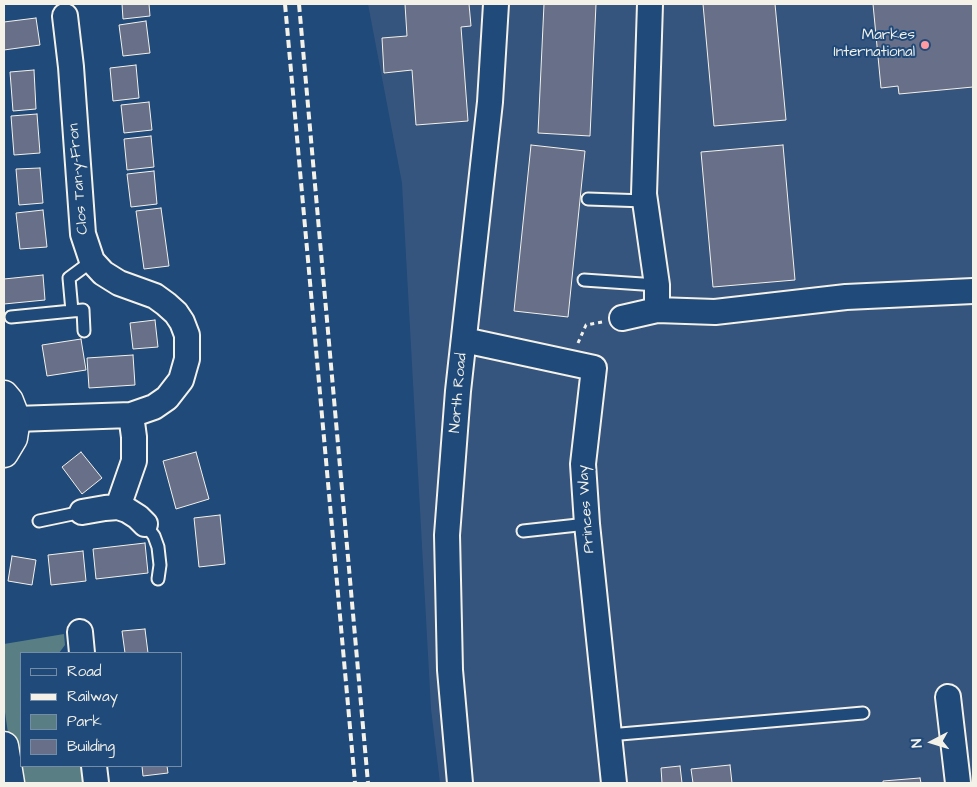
<!DOCTYPE html>
<style>
body{margin:0}
#map{position:relative;width:977px;height:787px;overflow:hidden;background:#1f4a7a;font-family:"Architects Daughter",sans-serif}
canvas{display:block}
.frame{position:absolute;inset:0;border:5px solid #f4f1e8;pointer-events:none}
.legend{position:absolute;left:20px;top:652px;width:162px;height:115px;box-sizing:border-box;background:#1f4a7a;border:1px solid #748da6;margin:0;padding:6px 9px;list-style:none;font-size:15px;color:#f4f1e8}
.legend li{display:flex;align-items:center;gap:10px;height:25px}
.legend b{width:25px;border:1px solid #748da6}
.north{position:absolute;left:907px;top:717px;width:50px;height:50px;-webkit-text-stroke:4px #1f4a7a;paint-order:stroke;rotate:265deg;font-size:14px;font-weight:700;line-height:20px;text-align:center;color:#f4f1e8}
.north::after{content:'';display:block;margin:auto;width:18px;height:22px;background:#f4f1e8;clip-path:polygon(50% 0,100% 100%,50% 72%,0 100%)}
</style>
<div id="map">
<canvas width="977" height="787"></canvas>
<div class="frame"></div>
<ul class="legend">
<li><b style="height:6px;background:#1f4a7a"></b>Road</li>
<li><b style="height:6px;background:#f4f1e8"></b>Railway</li>
<li><b style="height:14px;background:#597f84"></b>Park</li>
<li><b style="height:14px;background:#676f89"></b>Building</li>
</ul>
<div class="north">N</div>
</div>
<script>
const g = document.querySelector('canvas').getContext('2d');
g.lineJoin = 'round';
function paint(path, color) {
  g.fillStyle = color;
  g.fill(path, 'evenodd');
}
function shape(rows) {
  const path = new Path2D();
  for (const r of rows) {
    path.moveTo(r[0], r[1]);
    for (let i = 2; i < r.length; i += 2) path.lineTo(r[i], r[i + 1]);
  }
  return path;
}
function trace(path, color, width, dash) {
  g.strokeStyle = color;
  g.lineWidth = width;
  g.lineCap = dash ? 'butt' : 'round';
  g.setLineDash(dash || []);
  g.stroke(path);
}
function drawText(font, color, halo, rows, align = 'center') {
  g.font = font + ' "Architects Daughter",sans-serif';
  g.lineWidth = 4;
  g.setLineDash([]);
  g.textBaseline = 'middle';
  g.strokeStyle = halo;
  g.fillStyle = color;
  for (const [text, x, y, turn = 0] of rows) {
    g.save();
    g.translate(x, y);
    g.rotate((+turn || 0) * Math.PI / 180);
    g.textAlign = isNaN(turn) ? turn : align;
    if (halo) g.strokeText(text, 0, 0);
    g.fillText(text, 0, 0);
    g.restore();
  }
}
const built = shape([
 [368,4,973,4,973,783,440,783,431,709,402,183]
]);
const green = shape([
 [64,634,65,645,59,653,21,653,21,766,82,766,84,783,15,783,4,705,4,644]
]);
const building = shape([
 [122,4,149,4,150,16,123,19,122,4],
 [405,4,469,4,471,26,461,27,468,121,416,125,412,70,384,73,382,38,407,36,405,4],
 [544,4,596,4,590,136,538,133,544,4],
 [703,4,775,4,786,120,714,126,703,4],
 [873,4,973,4,973,87,899,94,898,86,881,88,873,4],
 [36,18,40,45,4,50,4,22,36,18],
 [146,21,150,53,123,56,119,25,146,21],
 [136,65,139,98,113,101,110,68,136,65],
 [34,70,36,109,13,111,10,72,34,70],
 [149,102,152,130,124,133,121,105,149,102],
 [37,114,40,153,14,155,11,116,37,114],
 [151,136,154,167,127,170,124,139,151,136],
 [531,145,585,151,568,317,514,311,531,145],
 [783,145,795,280,713,287,701,152,783,145],
 [40,168,43,203,19,205,16,169,40,168],
 [154,171,157,204,131,207,127,174,154,171],
 [161,208,169,266,144,269,136,211,161,208],
 [43,210,47,247,20,249,16,213,43,210],
 [43,275,45,300,4,304,4,279,43,275],
 [155,320,158,347,133,349,130,323,155,320],
 [81,339,86,370,47,376,42,345,81,339],
 [133,355,135,385,89,388,87,358,133,355],
 [81,452,102,478,82,494,62,467,81,452],
 [196,452,209,499,176,509,163,461,196,452],
 [220,515,225,564,199,567,194,518,220,515],
 [145,543,148,573,96,579,93,549,145,543],
 [83,551,86,581,51,585,48,555,83,551],
 [12,556,36,560,32,585,8,581,12,556],
 [145,629,148,653,125,653,122,631,145,629],
 [730,765,732,783,693,783,691,769,730,765],
 [142,766,167,766,168,773,143,776,142,766],
 [680,766,682,783,662,783,661,768,680,766],
 [920,778,921,783,883,783,883,781,920,778]
]);
const path = shape([
 [578,343,586,325,602,322]
]);
const service = shape([
 [588,199,645,201],
 [584,280,657,285],
 [72,311,83,310,84,331],
 [11,317,72,311,69,278,92,261],
 [39,521,82,512],
 [145,524,154,536,158,547,160,565,158,579],
 [523,531,587,524],
 [609,735,863,713]
]);
const minor = shape([
 [650,4,644,194,657,285,657,310,715,312,846,297,973,291],
 [622,318,657,310],
 [464,340,594,368,583,464,587,524,614,783],
 [16,419,131,415,154,407,167,398,181,380,187,359,187,335,182,322,176,313,166,304,155,296,119,283,103,273,92,261,83,234,71,67,65,16],
 [118,507,134,461,134,437,131,415],
 [82,512,105,508,118,507,127,510,138,517,145,524],
 [80,632,82,653],
 [948,697,958,783],
 [94,766,96,783],
 [460,783,450,670,447,535,458,391,490,102,496,4]
]);
const secondary = shape([
 [4,395,9,401,16,419,13,438,4,453],
 [4,746,10,783]
]);
const rail = shape([
 [285,4,355,783],
 [299,4,368,783]
]);
const markers = [
 [925,45,5,"#ff9aa2"]
];
const poiNames = [
 ["Markes",915,36],
 ["International",915,53]
];
const streetNames = [
 ["Clos Tan-y-Fron",79,179,-95],
 ["North Road",459,393,-85],
 ["Princes Way",587,509,-94]
];
paint(built, '#35557e');
paint(green, '#597f84');
paint(building, '#676f89');
trace(building, '#f4f1e8', 1);
trace(service, '#f4f1e8', 15);
trace(minor, '#f4f1e8', 28);
trace(secondary, '#f4f1e8', 31);
trace(path, '#f4f1e8', 3, [4, 4]);
trace(service, '#1f4a7a', 11);
trace(minor, '#1f4a7a', 24);
trace(secondary, '#1f4a7a', 28);
trace(rail, '#f4f1e8', 4, [8, 4]);
for (const [x, y, r, color] of markers) {
  const dot = new Path2D();
  dot.arc(x, y, r, 0, 2 * Math.PI);
  g.fillStyle = color;
  g.fill(dot);
  trace(dot, '#1f4a7a', 2);
}
drawText('15px', '#f4f1e8', '#1f4a7a', poiNames, 'right');
drawText('15px', '#f4f1e8', '#1f4a7a', streetNames);
</script>
